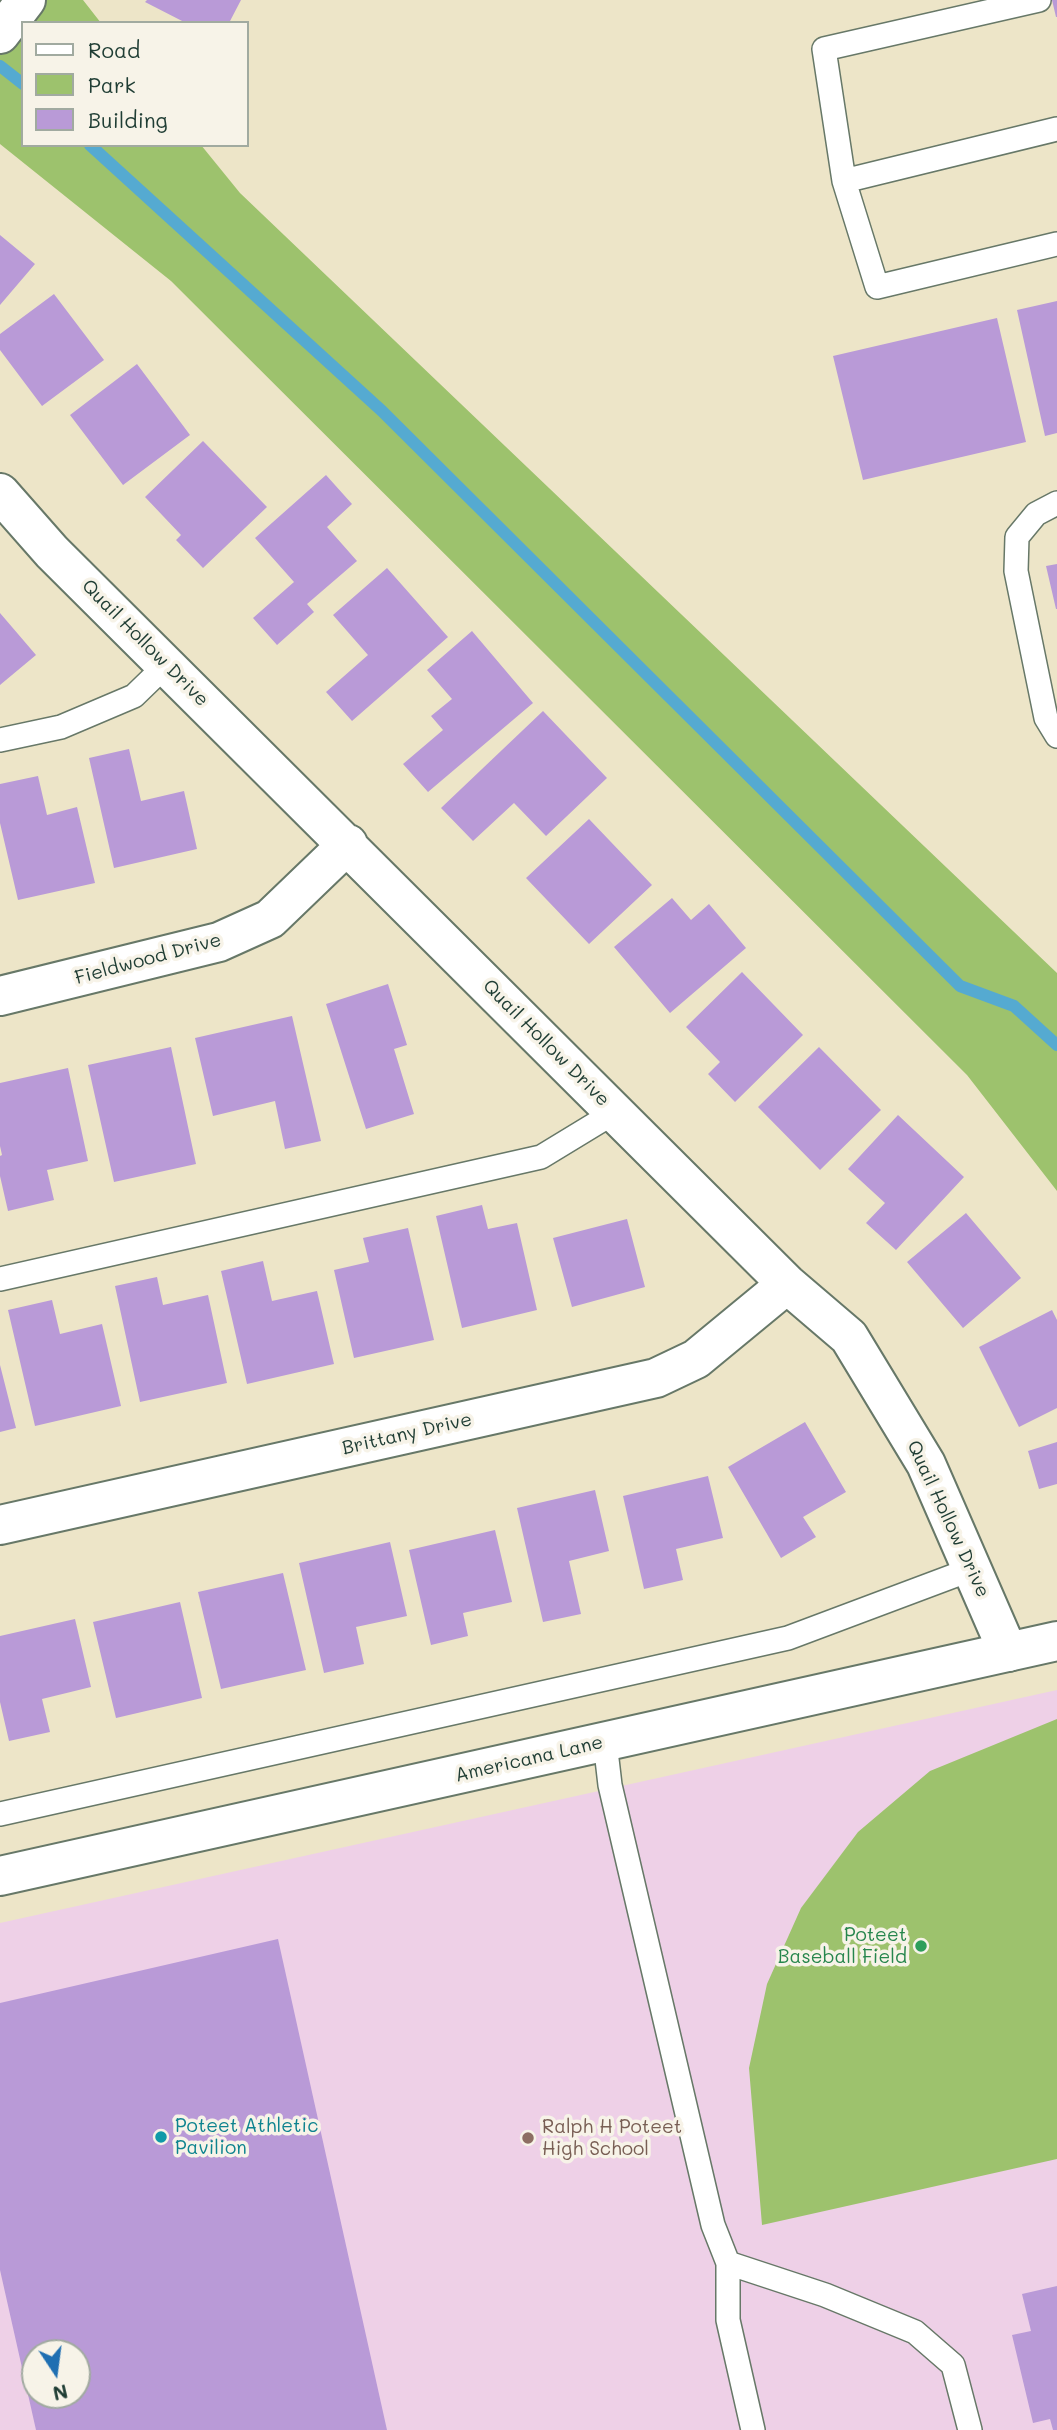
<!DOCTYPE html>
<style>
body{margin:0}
#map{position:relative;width:1057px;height:2430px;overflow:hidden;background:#ede5c8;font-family:Mali,sans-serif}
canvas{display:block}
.legend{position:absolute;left:21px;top:21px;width:228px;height:126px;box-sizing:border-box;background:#f7f3e8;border:2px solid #a1aaa0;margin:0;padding:9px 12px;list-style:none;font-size:21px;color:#1f3d34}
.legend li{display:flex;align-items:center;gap:14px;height:35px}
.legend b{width:35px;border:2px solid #a1aaa0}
.north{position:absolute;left:21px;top:2339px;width:70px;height:70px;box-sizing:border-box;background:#f7f3e8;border:2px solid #a1aaa0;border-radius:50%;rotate:167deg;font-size:19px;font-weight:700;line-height:28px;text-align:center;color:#1f3d34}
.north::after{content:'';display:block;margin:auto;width:24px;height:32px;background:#1f6fb2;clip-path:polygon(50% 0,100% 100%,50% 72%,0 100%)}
</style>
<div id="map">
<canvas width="1057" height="2430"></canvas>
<ul class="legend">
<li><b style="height:9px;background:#fff"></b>Road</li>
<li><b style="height:19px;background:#9dc26d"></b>Park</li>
<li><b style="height:19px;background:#b99ad7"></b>Building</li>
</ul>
<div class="north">N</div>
</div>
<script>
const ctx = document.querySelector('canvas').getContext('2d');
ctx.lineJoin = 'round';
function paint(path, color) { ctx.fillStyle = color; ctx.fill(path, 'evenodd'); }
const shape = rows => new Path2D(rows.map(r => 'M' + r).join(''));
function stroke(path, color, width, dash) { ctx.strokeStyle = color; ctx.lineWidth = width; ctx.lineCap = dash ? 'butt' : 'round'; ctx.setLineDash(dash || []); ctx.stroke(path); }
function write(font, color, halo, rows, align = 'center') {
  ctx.font = font + ' Mali,sans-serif'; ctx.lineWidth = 7; ctx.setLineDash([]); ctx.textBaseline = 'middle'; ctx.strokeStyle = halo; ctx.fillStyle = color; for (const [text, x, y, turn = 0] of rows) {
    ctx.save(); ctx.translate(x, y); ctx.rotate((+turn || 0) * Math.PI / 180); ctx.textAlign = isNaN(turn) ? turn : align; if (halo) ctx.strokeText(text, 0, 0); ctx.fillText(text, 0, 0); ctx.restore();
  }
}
paint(shape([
 [1057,1690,1057,2430,0,2430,0,1923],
 [35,2353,77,2353,77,2395,35,2395]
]), '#eed0e7');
paint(shape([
 [0,0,83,0,101,23,23,23,23,145,201,145,240,193,1057,973,1057,1191,967,1075,171,281,0,144],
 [1057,1719,1057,2159,762,2225,749,2068,767,1984,801,1908,858,1832,930,1771]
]), '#9dc26d');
stroke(shape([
 [0,66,23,84],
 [90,145,382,411,960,986,1014,1006,1057,1045]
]), '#55aad1', 12);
paint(shape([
 [147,0,241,0,229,23,186,23,145,2],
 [1052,0,1057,0,1057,17,1056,17],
 [0,235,35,264,0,305],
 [54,294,104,360,42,406,0,350,0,334],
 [1057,301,1057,433,1045,436,1017,310],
 [997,318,1026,442,863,480,833,356],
 [137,364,190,435,123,485,70,415],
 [203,441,267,507,203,568,176,540,181,535,145,497],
 [326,475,352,504,327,527,357,561,307,604,314,612,277,645,253,618,294,582,255,538],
 [1057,564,1057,609,1056,609,1046,566],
 [387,568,448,637,352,721,326,692,368,655,333,615],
 [0,613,36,655,0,685],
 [472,631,533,703,428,792,403,764,443,730,431,716,452,699,427,670],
 [543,711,607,778,546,836,514,803,473,841,441,808],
 [129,749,141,801,184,791,197,849,114,868,89,758],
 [38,776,47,815,77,807,95,883,18,900,0,823,0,784],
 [589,819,652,885,589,944,526,878],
 [672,898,691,920,709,904,746,948,670,1013,614,947],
 [742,972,803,1035,735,1102,708,1074,720,1062,686,1027],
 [388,984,407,1045,394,1049,414,1114,366,1129,326,1004],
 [292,1016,321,1141,285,1149,275,1101,213,1116,195,1038],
 [171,1047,196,1164,114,1182,88,1065],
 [819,1047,881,1110,820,1170,758,1107],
 [68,1068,88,1161,47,1170,54,1200,8,1211,0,1176,0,1156,2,1155,0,1146,0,1083],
 [898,1115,964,1177,896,1250,866,1223,885,1203,848,1169],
 [482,1205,488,1229,517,1223,537,1310,462,1328,436,1216],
 [966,1213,1021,1278,963,1328,907,1262],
 [627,1219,645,1287,572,1307,553,1238],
 [408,1228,434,1340,354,1358,334,1270,369,1262,363,1238],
 [263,1261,272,1301,317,1291,334,1364,247,1384,221,1271],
 [157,1277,163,1305,208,1295,227,1383,140,1402,115,1286],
 [52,1300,60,1334,102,1324,121,1406,35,1426,8,1310],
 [1052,1310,1057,1320,1057,1408,1019,1427,979,1347],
 [0,1365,16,1428,0,1432],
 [805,1422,846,1492,803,1517,816,1537,781,1558,728,1467],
 [1057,1442,1057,1484,1039,1489,1028,1451],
 [708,1476,723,1538,676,1549,683,1580,644,1589,623,1496],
 [595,1490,609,1551,569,1561,581,1614,543,1622,517,1508],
 [495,1530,512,1602,463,1613,468,1636,431,1645,409,1550],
 [390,1542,407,1616,356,1627,364,1664,324,1673,299,1563],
 [283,1573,306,1670,221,1689,198,1592],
 [180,1602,202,1698,116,1718,93,1622],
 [75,1619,91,1687,42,1699,50,1732,9,1741,0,1702,0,1636],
 [278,1939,387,2430,36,2430,0,2270,0,2003],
 [35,2353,77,2353,77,2395,35,2395],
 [1057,2286,1057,2430,1053,2430,1050,2419,1033,2423,1012,2335,1031,2331,1022,2294]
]), '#b99ad7');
const service = shape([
 [1057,129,844,181,877,287,1057,244],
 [844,181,824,49,1039,0],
 [1057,503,1036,514,1017,537,1016,571,1046,718,1057,736],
 [0,740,61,727,134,696,166,665],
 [0,1279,541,1157,615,1112],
 [605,1742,610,1785,713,2225,728,2263,728,2320,753,2430],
 [0,1814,788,1638,972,1569],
 [728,2263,825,2295,915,2332,953,2365,970,2430]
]);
const minor = shape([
 [0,34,26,0],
 [0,493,52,552,787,1284,849,1337,926,1464,1008,1652],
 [0,996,219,942,270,919,348,844],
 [0,1525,656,1378,696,1359,787,1284]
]);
const tertiary = shape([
 [0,1876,1057,1641]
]);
stroke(service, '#677868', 26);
stroke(minor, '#677868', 42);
stroke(tertiary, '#677868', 42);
stroke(service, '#fff', 23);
stroke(minor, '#fff', 38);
stroke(tertiary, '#fff', 38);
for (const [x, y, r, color] of [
 [921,1946,7,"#2e9e5b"],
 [161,2137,7,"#0f9aa8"],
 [528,2138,7,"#8d6e63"]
]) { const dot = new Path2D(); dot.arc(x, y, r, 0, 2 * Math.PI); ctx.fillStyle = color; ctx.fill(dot); stroke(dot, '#f7f3e8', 2.5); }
write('19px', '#1f3d34', '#f7f3e8', [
 ["Quail Hollow Drive",145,643,45],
 ["Fieldwood Drive",148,959,-15],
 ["Quail Hollow Drive",546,1043,45],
 ["Brittany Drive",407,1434,-13],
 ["Quail Hollow Drive",948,1519,65],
 ["Americana Lane",529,1759,-13]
]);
write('19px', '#27864d', '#f7f3e8', [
 ["Poteet",907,1935],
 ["Baseball Field",907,1957]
], 'right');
write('19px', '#0d838f', '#f7f3e8', [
 ["Poteet Athletic",175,2126],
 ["Pavilion",175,2148]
], 'left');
write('19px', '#785e54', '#f7f3e8', [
 ["Ralph H Poteet",542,2127],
 ["High School",542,2149]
], 'left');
</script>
